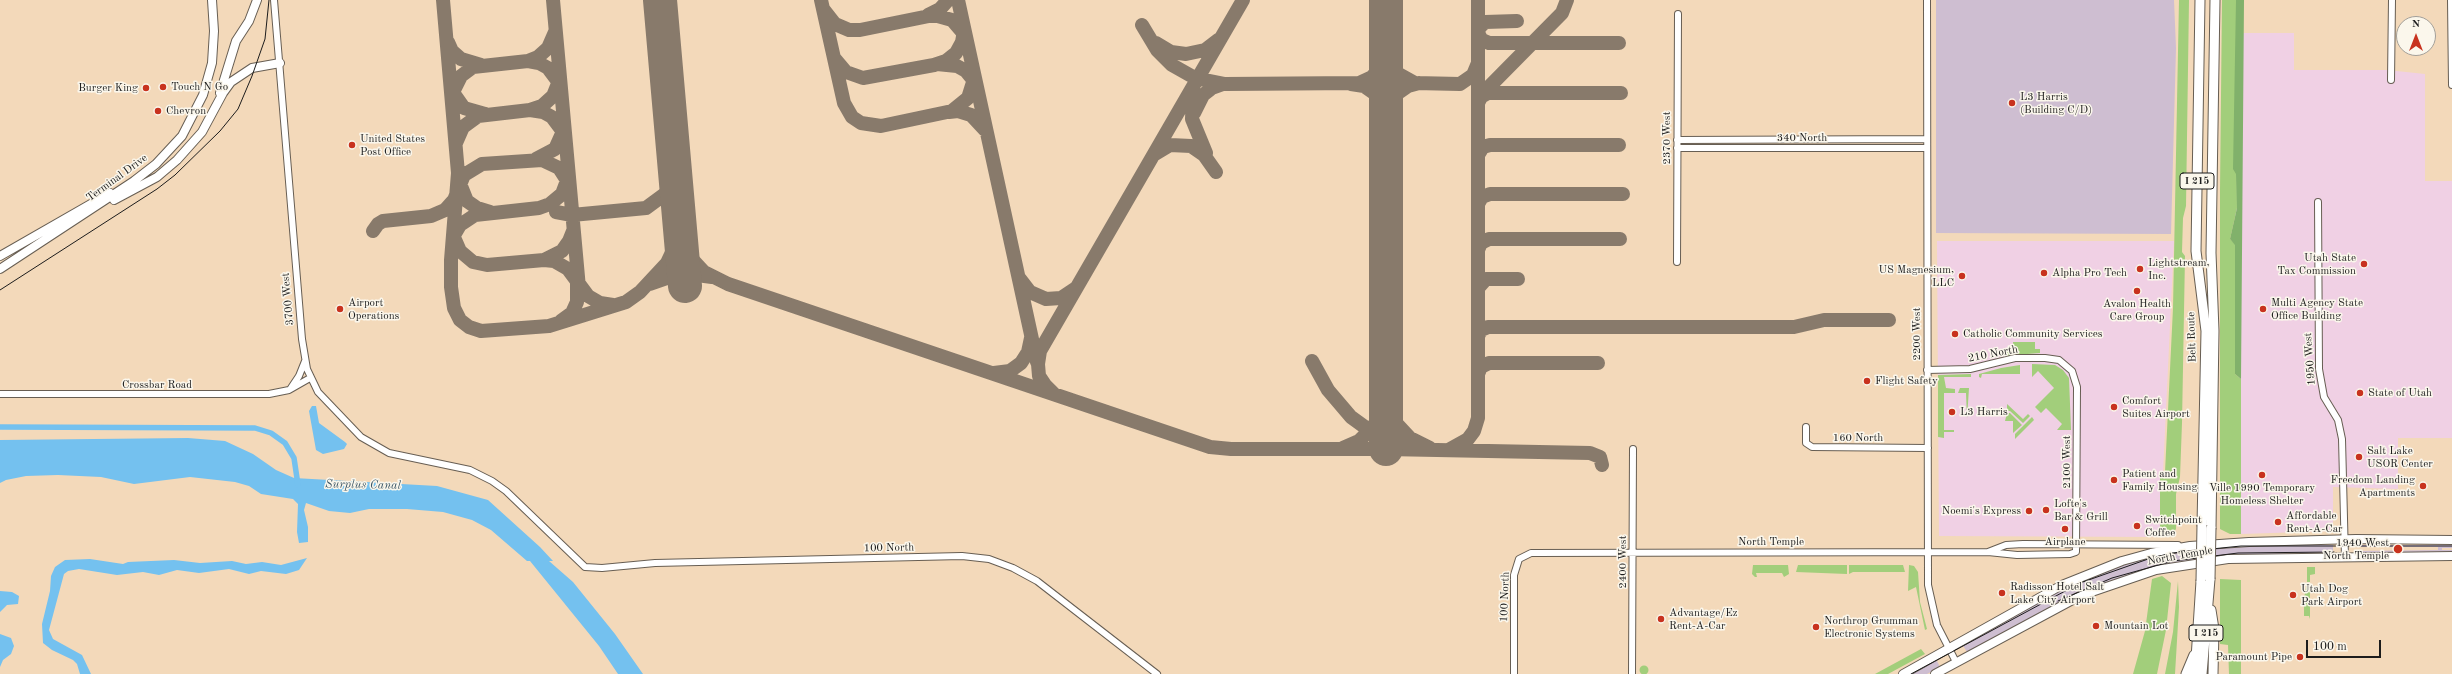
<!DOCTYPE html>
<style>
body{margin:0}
#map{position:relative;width:2452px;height:674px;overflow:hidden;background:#f3d9ba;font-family:"Old Standard TT",serif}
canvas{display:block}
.north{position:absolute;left:2396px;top:16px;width:40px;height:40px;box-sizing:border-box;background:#fbf7ec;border:1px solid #a29f99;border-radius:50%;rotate:0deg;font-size:11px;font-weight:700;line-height:16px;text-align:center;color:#1c1c1c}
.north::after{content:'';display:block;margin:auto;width:14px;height:18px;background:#c8321e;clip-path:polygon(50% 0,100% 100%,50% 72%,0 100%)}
.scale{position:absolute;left:2306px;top:640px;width:75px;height:18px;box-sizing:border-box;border:2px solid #1c1c1c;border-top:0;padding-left:5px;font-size:12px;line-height:14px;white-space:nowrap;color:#1c1c1c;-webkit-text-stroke:3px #fbf7ec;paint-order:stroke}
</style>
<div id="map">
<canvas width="2452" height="674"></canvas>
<div class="north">N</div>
<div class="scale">100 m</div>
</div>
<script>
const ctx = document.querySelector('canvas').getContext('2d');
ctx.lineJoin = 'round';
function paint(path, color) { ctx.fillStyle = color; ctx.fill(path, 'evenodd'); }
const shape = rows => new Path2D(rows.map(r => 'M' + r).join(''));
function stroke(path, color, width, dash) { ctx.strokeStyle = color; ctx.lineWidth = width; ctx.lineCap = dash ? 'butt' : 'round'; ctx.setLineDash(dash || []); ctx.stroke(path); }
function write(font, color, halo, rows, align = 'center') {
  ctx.font = font + ' "Old Standard TT",serif'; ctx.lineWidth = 3; ctx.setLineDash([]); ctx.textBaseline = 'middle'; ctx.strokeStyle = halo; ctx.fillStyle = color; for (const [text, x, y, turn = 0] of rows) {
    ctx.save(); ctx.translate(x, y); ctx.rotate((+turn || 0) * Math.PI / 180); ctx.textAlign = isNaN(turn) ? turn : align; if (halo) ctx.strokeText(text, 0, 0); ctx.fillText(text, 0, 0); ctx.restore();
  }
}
paint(shape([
 [2235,33,2294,33,2294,70,2387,70,2425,74,2425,181,2452,181,2452,438,2398,438,2398,489,2333,487,2333,531,2241,534,2234,158],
 [1937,241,2174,241,2160,537,1939,536]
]), '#f0d0e4');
paint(shape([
 [1936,0,2174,0,2176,48,2171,234,1936,233],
 [2249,545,2333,545,2333,552,2223,556,2172,563,2144,570,2079,594,1967,652,1962,644,2066,588,2125,564,2177,551],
 [2357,545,2452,545,2452,548,2442,548,2442,550,2452,550,2452,554,2357,554],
 [2357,547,2438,547,2438,550,2357,551],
 [1936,659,1940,667,1927,674,1909,674]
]), '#cebed1');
paint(shape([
 [2179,0,2189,0,2186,206,2183,218,2182,252,2185,256,2182,423,2180,477,2176,494,2176,529,2172,534,2160,535,2160,472,2165,472,2173,308],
 [2222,0,2236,0,2237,208,2230,239,2235,244,2235,374,2241,379,2241,534,2230,534,2220,529,2220,190],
 [2013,342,2035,342,2035,349,2040,349,2040,353,2003,356,2003,349,2013,349],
 [2032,364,2055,365,2063,370,2069,378,2071,430,2057,430,2062,424,2046,408,2041,413,2035,407,2054,388,2038,371,2032,377],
 [2020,365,2020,374,1982,374,1981,378,1979,377,1979,374,2001,368],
 [1971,374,1971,377,1944,377,1946,388,1955,389,1955,393,1944,393,1944,430,1954,430,1954,432,1944,432,1944,438,1938,437,1938,375],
 [1960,388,1969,388,1967,419,1966,393,1958,393],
 [2007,404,2023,419,2028,414,2030,416,2023,423,2010,411,2007,411],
 [2007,413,2010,413,2022,425,2013,433,2013,421,2005,421],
 [2032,417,2034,420,2015,439,2015,434],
 [1753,565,1788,565,1789,574,1784,577,1782,573,1756,573,1757,577,1755,577,1752,574],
 [1798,565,1847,565,1847,574,1796,572],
 [1849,565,1903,565,1905,572,1853,572,1849,574],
 [1909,565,1914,566,1918,572,1920,602,1927,629,1925,630,1916,587,1908,591],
 [2307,567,2315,567,2315,574,2310,575,2310,582,2307,582],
 [2162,576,2171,583,2166,630,2157,674,2133,674,2145,631,2152,579],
 [2220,579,2241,580,2241,674,2229,674,2228,645,2220,644],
 [2178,581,2179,607,2175,674,2165,674,2173,632],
 [2307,583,2310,583,2310,598,2304,598],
 [2304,599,2310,599,2310,619,2309,616,2304,616],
 [1921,649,1925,654,1888,674,1875,674],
 '1639.5 670a4.5 4.5 0 1 1 9 0a4.5 4.5 0 1 1-9 0Z'
]), '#a2ce7b');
paint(shape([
 [2236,0,2244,0,2241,379,2235,374,2235,245,2230,239,2237,208,2236,174,2233,169]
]), '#81b16b');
paint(shape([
 [312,406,316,406,319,423,345,442,347,444,344,449,323,454,316,450,309,411],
 [188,438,225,441,253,454,276,470,294,478,437,486,488,500,540,547,553,561,549,561,573,582,615,634,643,674,618,674,599,646,530,561,527,561,491,530,472,520,443,512,407,509,369,509,350,513,329,511,306,503,304,510,308,527,308,542,299,543,297,532,298,504,293,499,261,494,249,486,235,482,190,477,134,484,101,477,58,475,26,476,6,480,0,483,0,440],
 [307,558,299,570,286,574,261,571,249,574,229,569,199,573,177,570,159,575,143,572,117,575,79,569,68,571,64,574,49,630,53,639,82,655,91,674,80,674,77,664,73,660,52,650,43,643,42,624,50,591,51,576,55,567,65,560,90,559,123,564,128,562,174,560,200,563,232,561,246,564,262,562,281,565],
 [0,591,12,592,19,596,18,604,7,605,0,612],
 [0,634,11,638,14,646,11,654,3,660,0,667]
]), '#74c1ef');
stroke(shape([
 [0,427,255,428,271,433,285,443,294,458,298,485]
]), '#74c1ef', 5.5);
stroke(shape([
 [443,0,458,173,451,260,451,287,454,308,460,320,469,327,481,331,549,326,626,302,640,292,667,263,675,246,678,230],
 [553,0,579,288],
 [821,0,844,103,852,117,861,123,881,126,952,111,968,98,974,79],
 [958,0,1037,362],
 [824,10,835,24,849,30,860,30,934,15,952,20,964,34],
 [928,15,940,9,948,0],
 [1517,21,1485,22,1478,29,1479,35,1482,40,1489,43,1619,43],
 [1142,25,1157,50,1172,65,1195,78,1225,84,1359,83,1372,77,1378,70,1384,60,1386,43],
 [448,42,452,51,461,59,481,65],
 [1156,43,1171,52,1186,54,1205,50,1218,40],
 [1387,49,1390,63,1397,73,1415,83,1460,84,1473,75,1478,63],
 [835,59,846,72,863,78,934,65,946,61,956,53,962,42,964,31],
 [528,61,539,63,548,68,560,84],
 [937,64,957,66,966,71,975,82],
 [1351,84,1364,86,1374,93,1381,102,1386,117],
 [452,91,464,108,485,114],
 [1193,92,1192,119,1206,153],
 [452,94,461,76,473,67,528,61,538,57,548,48,555,32],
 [1480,96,1562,13,1567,0],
 [1478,103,1481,97,1488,93,1621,93],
 [530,110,543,112,552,117,564,133],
 [949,112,958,111,971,115,985,130],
 [1194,113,1203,95,1212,88,1223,84],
 [1386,117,1390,104,1398,93,1408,86,1419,83],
 [456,143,463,127,478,116,530,110,542,106,553,96,559,81],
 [1155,154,1170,145,1191,146,1204,155,1216,172],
 [1478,155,1483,147,1490,145,1619,145],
 [536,159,555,149,564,129],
 [459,181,467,201,477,208,490,212],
 [1478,204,1482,197,1490,194,1623,194],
 [556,212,572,215,646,208,665,194,671,184,674,167],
 [679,216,683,242,691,258,704,272,728,284,1210,447,1231,449,1386,449,1590,453,1600,457,1602,465],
 [373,231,378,224,383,221,431,216,445,210,454,200,464,175,482,164,542,160,559,168,568,182],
 [453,235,460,251,473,262,487,265,544,260,554,261,568,269,588,296,600,303,613,305],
 [453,237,460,225,475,215,539,208,550,204,562,194,568,178],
 [1478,250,1481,243,1489,239,1620,239],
 [544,260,562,251,569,241,573,231],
 [1020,279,1030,292,1046,299,1061,298,1076,288],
 [650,284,673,276,697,275,712,277],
 [1478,288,1486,279,1518,279],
 [561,321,572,313,577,302,577,281],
 [1478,336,1481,330,1488,327,1794,327,1824,320,1889,320],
 [1312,361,1328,390,1351,417,1373,433,1403,445],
 [994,373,1010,371,1021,363,1028,352,1031,338],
 [1478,374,1481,367,1489,363,1598,363],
 [1386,378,1388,404,1396,423,1410,438,1430,448],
 [1054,394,1045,385,1039,376,1038,364,1040,351,1243,0],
 [1343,448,1359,441,1373,427,1381,414,1385,396],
 [1450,449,1468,439,1474,431,1478,418,1478,0]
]), '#887a6b', 14);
stroke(shape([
 [660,0,685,286],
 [1386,0,1386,449]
]), '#887a6b', 34);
const minor = shape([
 [274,0,302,339,307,369,318,392,361,437,389,453,470,470,492,481,506,491,585,567,602,568,655,563,962,556,989,559,1013,568,1037,581,1157,674],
 [1927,0,1928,585,1937,625,1956,662],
 [2451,0,2452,85],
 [2391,80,2392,0],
 [1677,140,1927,139],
 [1677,148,1927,148],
 [2318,202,2319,369,2324,397,2338,420,2342,439,2345,558],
 [1677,262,1678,14],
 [291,388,299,376,305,361],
 [0,394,269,394,289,390,310,378],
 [1806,427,1806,443,1812,447,1928,448],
 [1988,552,2006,545,2023,544,2178,545],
 [1514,674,1514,575,1519,559,1531,553,1988,552,2017,555,2070,554,2076,552,2077,387,2072,371,2059,360,2045,358,2015,358,1970,369,1927,370],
 [1632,674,1633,449]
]);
const major = shape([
 [220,93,236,41,249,21,257,0],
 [114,200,157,177,177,160,202,132,223,93,231,82,252,68,280,63],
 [0,256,110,193],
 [0,269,134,181,156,164,182,136,203,95,212,63,214,31,212,0],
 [1903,674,2062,585,2122,561,2151,553,2190,546,2249,542,2356,539,2452,540],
 [1935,674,2080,596,2156,570,2228,559,2452,556]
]);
const highway = shape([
 [2200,0,2196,251,2206,331,2202,525],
 [2211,528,2214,331,2211,253,2215,0],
 [2211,610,2214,629,2213,674],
 [2186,674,2194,655],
 [2195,674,2201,581],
 [2202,674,2210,579]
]);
stroke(minor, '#675e53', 8);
stroke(major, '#675e53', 10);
stroke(highway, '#675e53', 11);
stroke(minor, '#fff', 6);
stroke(major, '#fff', 8);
stroke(highway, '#fff', 9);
stroke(shape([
 [0,290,157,189,175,175,220,131,238,109,252,76,265,39,269,0],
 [2058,601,2112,578,2173,561,2238,553,2334,552],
 [1911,674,2080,583,2151,558,2172,553,2241,546,2452,546]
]), '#1c1c1c', 1);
const highwayBridge = shape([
 [2210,579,2211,528],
 [2201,581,2202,525]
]);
stroke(highwayBridge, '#675e53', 11, []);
stroke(highwayBridge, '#fff', 9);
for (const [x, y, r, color] of [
 [163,87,4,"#c8321e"],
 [146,88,4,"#c8321e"],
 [2012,103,4,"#c8321e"],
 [158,111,4,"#c8321e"],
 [352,145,4,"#c8321e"],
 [2364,264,4,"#c8321e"],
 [2140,269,4,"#c8321e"],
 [2044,273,4,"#c8321e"],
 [1962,276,4,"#c8321e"],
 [2137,291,4,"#c8321e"],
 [340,309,4,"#c8321e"],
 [2263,309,4,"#c8321e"],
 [1955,334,4,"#c8321e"],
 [1867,381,4,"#c8321e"],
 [2360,393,4,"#c8321e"],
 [2114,407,4,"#c8321e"],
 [1952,412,4,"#c8321e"],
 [2359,457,4,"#c8321e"],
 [2262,475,4,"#c8321e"],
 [2114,480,4,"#c8321e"],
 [2423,486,4,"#c8321e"],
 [2046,510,4,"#c8321e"],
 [2029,511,4,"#c8321e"],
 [2278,522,4,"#c8321e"],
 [2137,526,4,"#c8321e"],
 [2065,529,4,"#c8321e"],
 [2398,549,5,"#c8321e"],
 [2002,593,4,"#c8321e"],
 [2293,595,4,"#c8321e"],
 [1661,619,4,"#c8321e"],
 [2096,626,4,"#c8321e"],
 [1816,627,4,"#c8321e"],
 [2300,657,4,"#c8321e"]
]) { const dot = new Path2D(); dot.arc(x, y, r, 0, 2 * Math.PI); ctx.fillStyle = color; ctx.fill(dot); stroke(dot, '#fbf7ec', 1.5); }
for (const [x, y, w] of [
 [2197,181,34],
 [2206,633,34]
]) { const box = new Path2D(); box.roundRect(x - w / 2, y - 8, w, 16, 3); ctx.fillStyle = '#fbf7ec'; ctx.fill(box); stroke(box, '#1c1c1c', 1); }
write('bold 10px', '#1c1c1c', null, [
 ["I 215",2197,181],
 ["I 215",2206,633]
]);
write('11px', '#1c1c1c', '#fbf7ec', [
 ["Touch N Go",171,87],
 ["Burger King",138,88,"right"],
 ["L3 Harris",2020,97],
 ["(Building C/D)",2020,110],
 ["Chevron",166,111],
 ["United States",360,139],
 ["Post Office",360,152],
 ["Utah State",2356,258,"right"],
 ["Tax Commission",2356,271,"right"],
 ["Lightstream,",2148,263],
 ["Inc.",2148,276],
 ["US Magnesium,",1954,270,"right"],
 ["LLC",1954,283,"right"],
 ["Alpha Pro Tech",2052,273],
 ["Airport",348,303],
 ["Operations",348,316],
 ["Multi Agency State",2271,303],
 ["Office Building",2271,316],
 ["Avalon Health",2137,304,"center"],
 ["Care Group",2137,317,"center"],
 ["Catholic Community Services",1963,334],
 ["Flight Safety",1875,381],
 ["State of Utah",2368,393],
 ["Comfort",2122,401],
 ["Suites Airport",2122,414],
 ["L3 Harris",1960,412],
 ["Salt Lake",2367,451],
 ["USOR Center",2367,464],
 ["Patient and",2122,474],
 ["Family Housing",2122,487],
 ["Freedom Landing",2415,480,"right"],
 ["Apartments",2415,493,"right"],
 ["Ville 1990 Temporary",2262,488,"center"],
 ["Homeless Shelter",2262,501,"center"],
 ["Lofte's",2054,504],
 ["Bar & Grill",2054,517],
 ["Noemi's Express",2021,511,"right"],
 ["Affordable",2286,516],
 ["Rent-A-Car",2286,529],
 ["Switchpoint",2145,520],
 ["Coffee",2145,533],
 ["Airplane",2065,542,"center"],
 ["1940 West",2389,543,"right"],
 ["North Temple",2389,556,"right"],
 ["Radisson Hotel Salt",2010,587],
 ["Lake City Airport",2010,600],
 ["Utah Dog",2301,589],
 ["Park Airport",2301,602],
 ["Advantage/Ez",1669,613],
 ["Rent-A-Car",1669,626],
 ["Northrop Grumman",1824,621],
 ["Electronic Systems",1824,634],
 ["Mountain Lot",2104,626],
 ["Paramount Pipe",2292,657,"right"]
], 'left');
write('11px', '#1c1c1c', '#fbf7ec', [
 ["2370 West",1667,138,-90],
 ["340 North",1802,138],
 ["Terminal Drive",117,178,-36],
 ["3700 West",288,299,-95],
 ["2200 West",1917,334,-90],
 ["Belt Route",2192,337,-92],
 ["210 North",1993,354,-11],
 ["1950 West",2310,359,-94],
 ["Crossbar Road",157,385],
 ["160 North",1858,438],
 ["2100 West",2067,462,-90],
 ["North Temple",1771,542],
 ["100 North",889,548,-1],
 ["North Temple",2180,556,-10],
 ["2400 West",1623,562,-90],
 ["100 North",1505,597,-88]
]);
write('italic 12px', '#3b5666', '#fbf7ec', [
 ["Surplus Canal",363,485,1]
]);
</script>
